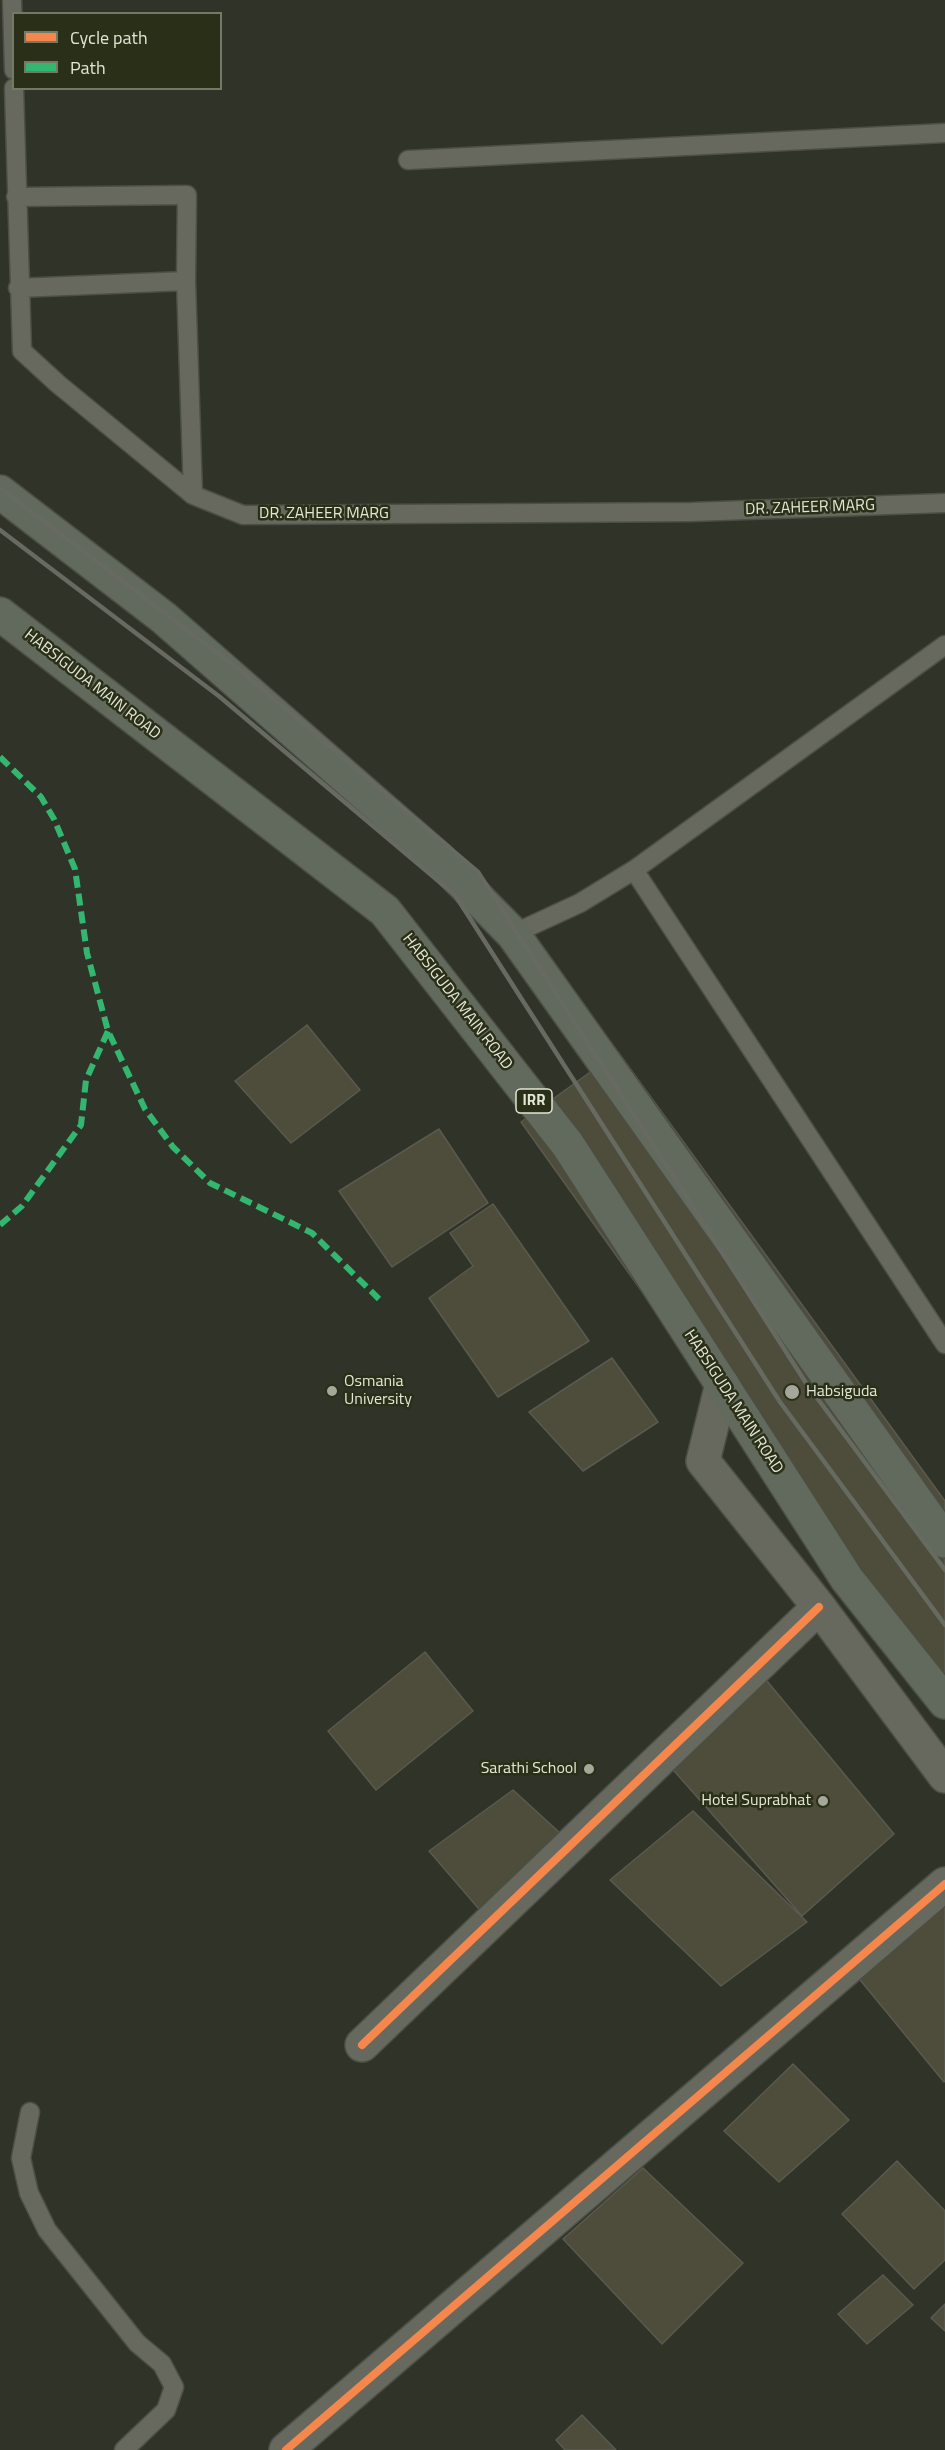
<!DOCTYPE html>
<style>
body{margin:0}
#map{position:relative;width:945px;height:2450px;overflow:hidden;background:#303327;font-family:"Titillium Web",sans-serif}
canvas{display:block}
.legend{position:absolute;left:12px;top:12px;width:210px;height:78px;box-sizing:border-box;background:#2a2f17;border:2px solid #747864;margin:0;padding:8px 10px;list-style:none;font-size:18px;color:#e2e6d7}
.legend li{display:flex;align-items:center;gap:12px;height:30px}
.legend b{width:30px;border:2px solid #747864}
</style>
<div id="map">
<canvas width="945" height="2450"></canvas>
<ul class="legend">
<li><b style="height:8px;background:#f5874c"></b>Cycle path</li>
<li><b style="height:8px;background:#33b770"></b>Path</li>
</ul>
</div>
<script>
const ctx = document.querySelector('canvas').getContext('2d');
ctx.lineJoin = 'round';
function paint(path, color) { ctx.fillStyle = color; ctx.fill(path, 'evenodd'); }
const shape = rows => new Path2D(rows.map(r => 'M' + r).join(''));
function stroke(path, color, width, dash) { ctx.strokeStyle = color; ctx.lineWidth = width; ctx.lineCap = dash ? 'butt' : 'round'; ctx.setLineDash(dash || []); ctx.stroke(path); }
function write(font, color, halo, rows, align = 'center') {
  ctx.font = font + ' "Titillium Web",sans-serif'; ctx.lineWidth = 5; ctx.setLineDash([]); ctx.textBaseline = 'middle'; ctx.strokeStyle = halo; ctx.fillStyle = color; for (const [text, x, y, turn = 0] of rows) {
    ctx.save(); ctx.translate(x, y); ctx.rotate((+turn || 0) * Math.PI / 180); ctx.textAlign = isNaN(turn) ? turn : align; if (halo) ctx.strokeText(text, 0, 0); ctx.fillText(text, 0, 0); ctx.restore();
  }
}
const building = shape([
 [307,1025,360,1090,291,1143,235,1081,307,1025],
 [618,1052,945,1501,945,1706,847,1579,521,1122,618,1052],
 [439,1129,488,1203,392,1267,339,1191,439,1129],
 [493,1204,589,1341,498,1397,429,1298,473,1266,450,1233,493,1204],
 [612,1358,658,1422,583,1471,529,1412,612,1358],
 [425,1652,473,1711,376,1790,328,1731,425,1652],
 [767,1681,894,1834,802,1916,668,1764,767,1681],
 [513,1790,559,1832,485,1916,429,1851,513,1790],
 [693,1811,807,1922,721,1986,610,1880,693,1811],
 [945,1904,945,2081,944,2082,856,1975,945,1904],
 [793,2064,849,2120,779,2182,724,2131,793,2064],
 [897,2161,945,2211,945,2260,914,2289,842,2214,897,2161],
 [643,2168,743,2263,662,2344,563,2239,643,2168],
 [883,2275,913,2305,867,2344,838,2314,883,2275],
 [945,2304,945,2331,931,2318,945,2304],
 [582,2415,616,2450,565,2450,556,2440,582,2415]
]);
paint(building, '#4e4c3b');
stroke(building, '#5b5a50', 1.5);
const lane = shape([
 [12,0,14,70],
 [14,88,22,351,58,384,193,495,243,515,691,512,945,503],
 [408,160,945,133],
 [16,197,187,195,186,281,193,495],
 [18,288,186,281],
 [634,870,945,1344],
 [513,934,580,903,634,870,945,645],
 [30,2112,21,2158,29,2193,47,2230,137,2343,162,2364,174,2387,166,2410,124,2450]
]);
const street = shape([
 [722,1384,703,1461,819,1607,945,1776],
 [362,2045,819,1607],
 [286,2450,945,1884]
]);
const primary = shape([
 [0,492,164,618,437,857,513,934,945,1541],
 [0,614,385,911,568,1145,847,1579,945,1702]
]);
stroke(lane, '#4c4f44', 21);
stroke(street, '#4c4f44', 36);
stroke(primary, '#4c4f44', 36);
stroke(lane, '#67695f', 18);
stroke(street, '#67695f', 33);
stroke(primary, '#626a5e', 33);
stroke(shape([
 [0,488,241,671,478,872,806,1383,945,1570],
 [0,530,220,697,455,895,780,1402,945,1625]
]), '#676a61', 4.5);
stroke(shape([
 [0,757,41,797,54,819,75,869,87,953,108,1031,145,1109,173,1147,210,1183,312,1233,379,1299],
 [0,1225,22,1206,81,1125,86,1080,108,1031]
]), '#33b770', 6, [12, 6]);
stroke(shape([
 [362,2045,819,1607],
 [286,2450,945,1884]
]), '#f5874c', 8);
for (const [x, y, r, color] of [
 [332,1391,6,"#a4a799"],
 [792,1392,8,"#a4a799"],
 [589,1769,6,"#a4a799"],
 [823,1801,6,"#a4a799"]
]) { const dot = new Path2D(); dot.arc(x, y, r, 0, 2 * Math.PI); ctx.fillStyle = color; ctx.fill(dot); stroke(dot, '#2a2f17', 2); }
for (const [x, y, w] of [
 [534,1101,36]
]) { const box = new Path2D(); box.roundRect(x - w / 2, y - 12, w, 24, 4.5); ctx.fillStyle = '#2a2f17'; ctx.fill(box); stroke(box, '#e2e6d7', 1.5); }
write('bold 15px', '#e2e6d7', null, [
 ["IRR",534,1101]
]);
write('16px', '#e2e6d7', '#2a2f17', [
 ["DR. ZAHEER MARG",810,508,-2],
 ["DR. ZAHEER MARG",324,514],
 ["HABSIGUDA MAIN ROAD",92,685,38],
 ["HABSIGUDA MAIN ROAD",457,1002,52],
 ["HABSIGUDA MAIN ROAD",733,1402,57]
]);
write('16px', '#e2e6d7', '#2a2f17', [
 ["Osmania",344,1382],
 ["University",344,1400],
 ["Habsiguda",806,1392],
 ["Sarathi School",577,1769,"right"],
 ["Hotel Suprabhat",811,1801,"right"]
], 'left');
</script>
